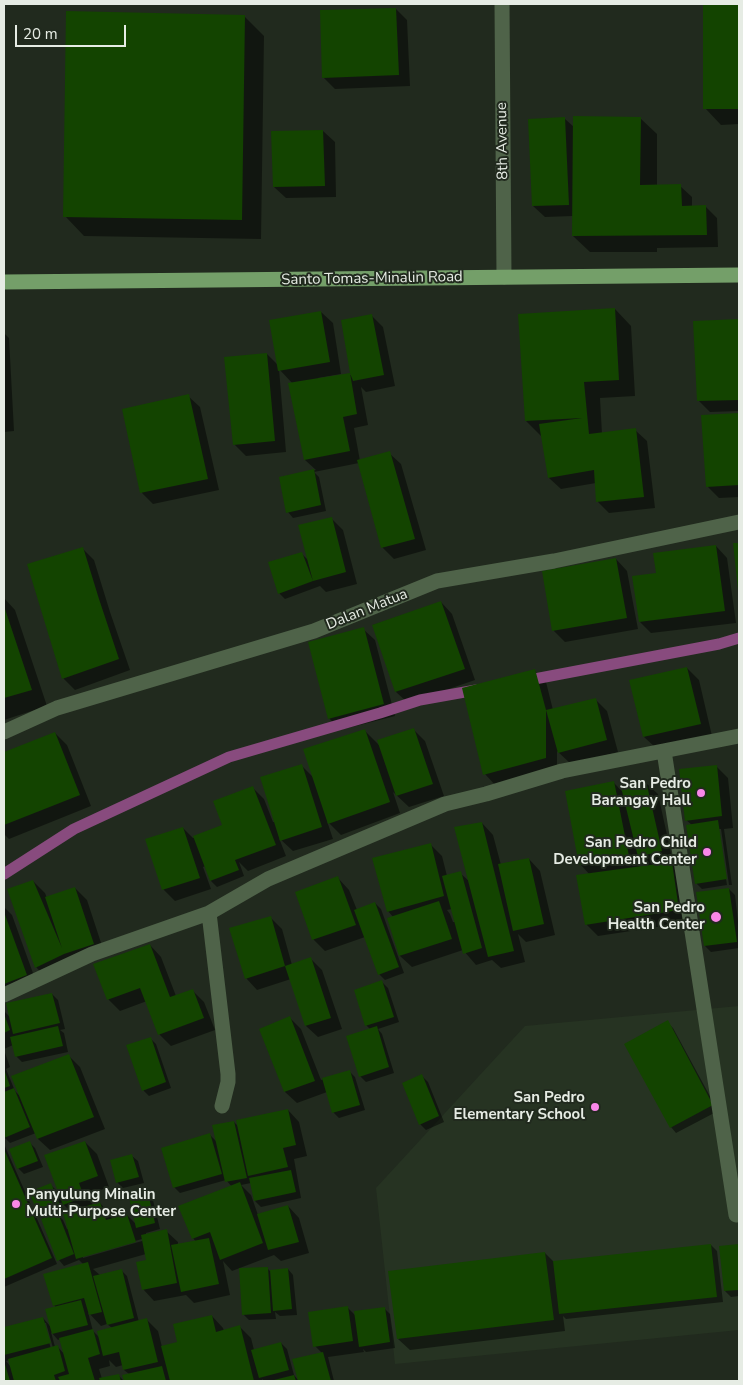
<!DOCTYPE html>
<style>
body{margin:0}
#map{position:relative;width:743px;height:1385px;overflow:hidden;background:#212a1e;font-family:"Nunito Sans",sans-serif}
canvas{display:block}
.frame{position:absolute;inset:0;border:5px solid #e6ece4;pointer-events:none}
.scale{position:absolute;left:15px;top:25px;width:111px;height:22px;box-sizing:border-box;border:2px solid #e6ece4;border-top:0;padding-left:6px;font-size:15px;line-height:18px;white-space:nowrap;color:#e6ece4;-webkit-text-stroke:4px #212a1e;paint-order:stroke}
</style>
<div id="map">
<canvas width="743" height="1385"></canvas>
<div class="frame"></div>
<div class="scale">20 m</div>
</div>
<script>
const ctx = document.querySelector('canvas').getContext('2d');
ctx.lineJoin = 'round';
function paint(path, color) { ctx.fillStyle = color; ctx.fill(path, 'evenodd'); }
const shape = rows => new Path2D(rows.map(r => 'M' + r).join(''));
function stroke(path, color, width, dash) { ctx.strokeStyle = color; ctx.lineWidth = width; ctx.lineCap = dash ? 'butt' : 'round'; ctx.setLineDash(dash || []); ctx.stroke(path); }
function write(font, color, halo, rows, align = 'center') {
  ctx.font = font + ' "Nunito Sans",sans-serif'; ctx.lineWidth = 4; ctx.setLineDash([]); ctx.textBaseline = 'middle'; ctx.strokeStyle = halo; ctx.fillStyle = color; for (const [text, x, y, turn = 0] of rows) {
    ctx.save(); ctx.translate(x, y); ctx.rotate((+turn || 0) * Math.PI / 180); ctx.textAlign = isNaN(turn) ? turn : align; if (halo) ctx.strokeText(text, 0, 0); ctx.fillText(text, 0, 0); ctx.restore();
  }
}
paint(shape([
 [739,1006,739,1330,395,1364,376,1188,525,1026]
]), '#263322');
paint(shape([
 [704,4,739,4,739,124,721,125,705,108],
 [396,9,407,20,410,86,335,89,323,77],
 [244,16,264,36,261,239,84,236,65,216],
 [640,118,657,134,657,186,680,186,692,197,692,206,705,206,717,218,718,247,657,248,657,252,590,252,573,236,573,216,545,217,533,206,565,119,574,127],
 [323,131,335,142,336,197,286,198,274,187],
 [615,309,631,326,635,396,600,398,602,434,635,430,647,441,655,508,609,513,598,502,596,483,561,489,549,478,542,437,526,421],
 [321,312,333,323,341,374,318,378,318,380,351,375,372,316,383,327,395,386,366,392,361,387,368,425,354,428,360,461,389,453,401,464,426,550,394,559,382,547,359,463,314,472,319,477,326,511,293,518,288,512,280,478,316,470,305,460,293,384,279,369,286,452,246,456,234,444,267,354,279,366],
 [739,320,739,411,710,412,698,400,695,322],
 [4,333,9,338,14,431,4,432],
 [188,396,200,407,219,490,153,504,142,493,123,410],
 [739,414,739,497,719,498,708,487,703,416],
 [331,518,343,530,357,584,326,592,320,586,285,599,279,593,301,553,309,561],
 [716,546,727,558,736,623,651,633,640,622,657,574],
 [83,549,94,560,110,612,130,670,75,690,63,678],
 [616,559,627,571,638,629,565,642,553,630],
 [4,598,15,610,47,706,4,720],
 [441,602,452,614,475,680,408,703,396,692,373,625],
 [363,629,375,640,395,716,340,730,329,718],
 [687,668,699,680,712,736,656,748,644,737],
 [534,670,546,682,553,710,595,699,607,711,618,752,571,764,557,751,557,769,496,786,485,774],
 [413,729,425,741,444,796,409,807,393,792,400,813,341,835,327,821,333,839,293,851,279,838,286,856,248,871,239,862,244,876,217,887,211,881,206,866,203,867,211,889,175,901,163,889,183,828,193,838,222,827,253,788,264,799,273,822,275,822,301,765,314,778,364,730,380,746],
 [55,733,67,745,91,806,9,839,4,834,4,753],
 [716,766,728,778,733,828,724,829,732,885,729,885,721,829,718,829,727,885,702,889,696,883,692,825,686,820],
 [614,783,624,793,646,783,658,794,673,862,671,863,683,875,690,922,598,936,586,924,590,875,581,865,566,792],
 [637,855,649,867,640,868],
 [482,823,493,835,501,865,529,859,540,871,555,935,526,942,518,934,525,962,501,968,492,960,476,965,463,950,412,967,400,956,388,918,393,917,388,911,430,844,442,856,447,876,460,873,469,881],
 [452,909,455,922,453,922,450,914,447,910],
 [338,878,349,890,357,910,375,903,381,909,404,973,385,980,379,974,365,937,325,951,313,939],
 [33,881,45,893,47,898,75,888,87,900,105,955,47,979,36,967],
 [729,889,735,895,739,930,739,948,711,952,705,946],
 [4,907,12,915,38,987,4,997],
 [271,918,282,929,292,965,311,959,322,970,342,1029,318,1037,306,1026,291,979,257,990,246,978],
 [150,945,161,957,176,996,193,991,204,1002,215,1030,171,1046,159,1034,147,1001,120,1011,108,999],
 [382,982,388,988,399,1022,378,1029,382,1034,394,1073,366,1082,360,1076,371,1030,366,1025],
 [52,994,58,1000,65,1029,60,1030,64,1033,68,1052,22,1062,16,1056,13,1045,4,1049,4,1011,10,1017],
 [290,1018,301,1029,321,1080,349,1071,355,1077,365,1110,339,1118,333,1112,327,1092,297,1103,285,1092,261,1029],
 [667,1022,673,1028,718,1111,676,1133,671,1127],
 [150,1038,156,1044,171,1088,149,1096,143,1090],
 [4,1050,10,1067,6,1069,15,1091,21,1097,68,1055,80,1067,105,1129,50,1150,38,1139,36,1133,10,1143,4,1137],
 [422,1076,428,1082,444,1122,426,1130,420,1124],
 [288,1110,299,1122,307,1156,294,1159,301,1198,261,1207,255,1201,251,1183,241,1185,251,1195,258,1215,288,1206,299,1218,309,1253,281,1261,274,1255,232,1271,223,1261,230,1295,194,1303,186,1295,154,1301,143,1289,148,1261,146,1254,93,1269,100,1275,121,1270,127,1276,139,1322,147,1320,158,1331,162,1347,179,1343,212,1316,223,1328,224,1331,240,1327,251,1338,254,1350,281,1343,287,1349,294,1375,299,1381,322,1353,315,1346,347,1307,356,1316,384,1308,390,1314,395,1348,366,1352,363,1349,364,1352,328,1357,334,1381,264,1381,262,1379,262,1381,125,1381,124,1376,129,1374,124,1370,123,1365,116,1367,109,1360,110,1366,99,1369,102,1379,118,1375,124,1381,4,1381,4,1328,43,1318,50,1326,56,1308,54,1305,83,1264,79,1260,64,1266,59,1260,44,1220,40,1216,31,1193,51,1185,60,1194,85,1142,97,1154,109,1187,89,1194,93,1205,100,1203,111,1215,113,1220,127,1215,136,1224,146,1190,152,1196,160,1229,146,1233,146,1235,166,1231,178,1242,178,1245,196,1242,193,1238,232,1187,226,1180,180,1193,174,1187,210,1135,218,1143,234,1122,239,1127],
 [61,1202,71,1212,65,1213],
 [64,1214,68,1229,67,1229,63,1220,59,1216],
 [142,1239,142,1241,83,1258,83,1256],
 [88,1312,101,1326,107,1324,112,1328,101,1339,93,1331],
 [44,1323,46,1323,53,1348,51,1349],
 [51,1332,58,1340,60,1339,64,1354,58,1347,55,1347],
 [10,1360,12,1368,6,1361],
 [29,1142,35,1148,43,1167,24,1174,18,1168],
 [4,1144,57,1264,4,1287],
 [132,1156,138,1161,144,1183,123,1188,117,1182],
 [711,1245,717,1251,723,1302,566,1319,563,1316,565,1331,410,1350,398,1339,545,1253,554,1262],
 [739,1245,739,1296,731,1297,725,1291,720,1247],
 [267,1268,270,1271,288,1269,293,1275,297,1315,280,1316,275,1312,276,1319,249,1320,243,1314]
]), '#0007');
stroke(shape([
 [524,681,719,644,739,638],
 [4,874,74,829,229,757,380,713,420,700,476,690]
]), '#884b7e', 11);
paint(shape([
 [703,4,739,4,739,109,703,109],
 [396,8,399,75,322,78,320,10],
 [66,11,245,15,242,220,63,217],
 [573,116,641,117,640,185,681,184,682,206,706,205,707,235,572,236],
 [565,117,569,205,532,206,528,119],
 [323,130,325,186,273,187,271,131],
 [615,308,619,380,584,382,589,434,636,428,644,497,596,502,594,470,548,478,539,424,582,418,525,421,518,314],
 [321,311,330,362,278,371,269,320],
 [372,314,384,375,353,381,350,373,357,414,343,417,350,451,304,460,288,383,350,373,341,320],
 [739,319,739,400,697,401,693,321],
 [267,353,275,441,233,445,224,357],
 [189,394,208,479,140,493,122,409],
 [739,413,739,485,706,487,701,415],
 [390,451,415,539,381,548,357,460],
 [314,469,321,505,286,513,279,477],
 [332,517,346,572,313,581,278,594,268,562,302,552,313,581,298,525],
 [733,543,739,543,739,590,738,590],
 [716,545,725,611,639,622,632,576,656,573,653,553],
 [83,547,99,599,119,659,62,679,27,564],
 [616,558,627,618,552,631,542,571],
 [441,601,465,669,395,692,372,625],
 [4,606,32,690,4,698],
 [364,627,384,704,328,719,308,642],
 [687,667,701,724,643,737,629,680],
 [535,669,546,710,546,758,483,775,462,688],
 [596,698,607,740,558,753,546,710],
 [414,728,433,784,396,796,377,740],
 [365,729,390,802,328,824,303,749],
 [55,732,80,795,4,825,4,752],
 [302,764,322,827,280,841,260,777],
 [717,765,722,816,685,821,679,769],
 [614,781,629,856,579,865,565,791],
 [646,781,662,851,638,857,621,787],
 [253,786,276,845,235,860,239,870,210,881,193,836,222,825,213,801],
 [718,820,727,879,695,884,686,825],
 [482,822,514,951,488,957,454,827],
 [183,827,200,878,162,890,145,839],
 [431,843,444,896,387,912,372,858],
 [529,858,544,924,513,931,498,864],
 [672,862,679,910,585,925,576,875],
 [461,871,482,948,463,954,442,876],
 [338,876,356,925,312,940,295,892],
 [33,880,62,948,45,897,75,887,94,944,64,954,35,968,7,889],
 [729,888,737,942,704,946,696,892],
 [439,901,452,939,399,956,387,918],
 [375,902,399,967,378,975,354,910],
 [4,912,27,975,4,984],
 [271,916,285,966,311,957,331,1018,305,1026,285,966,245,979,229,928],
 [150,944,170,997,193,989,204,1018,158,1035,140,988,107,1000,93,964],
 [382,980,394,1017,365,1026,354,990],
 [52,993,60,1023,13,1034,6,1003],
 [4,1014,10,1030,4,1033],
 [290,1016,315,1081,284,1092,259,1029],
 [668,1020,713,1105,670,1128,624,1044],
 [58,1026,63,1046,15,1057,10,1037],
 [377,1026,389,1067,359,1077,346,1036],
 [151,1037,166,1082,142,1091,126,1045],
 [69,1054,94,1117,37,1139,11,1076],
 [4,1069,10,1086,4,1088],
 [350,1070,360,1105,332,1113,322,1078],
 [422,1074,439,1116,419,1125,402,1083],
 [14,1088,30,1127,4,1138,4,1092],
 [288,1109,296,1145,283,1148,288,1167,248,1176,236,1120],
 [234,1121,247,1178,225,1182,212,1125],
 [210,1133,222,1174,173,1188,161,1148],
 [30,1141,38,1161,17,1169,9,1149],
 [85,1141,98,1176,79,1183,84,1197,63,1205,44,1155],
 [4,1149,52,1258,4,1279],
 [132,1154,139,1177,116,1183,110,1160],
 [291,1170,296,1192,254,1201,249,1178],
 [240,1182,263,1243,220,1260,210,1232,192,1239,178,1206],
 [51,1183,61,1208,39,1216,29,1192],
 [147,1189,155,1223,136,1228,128,1193],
 [100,1202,106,1220,127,1214,136,1242,76,1259,63,1213],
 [288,1205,299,1242,268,1250,257,1214],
 [58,1213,74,1254,57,1261,41,1219],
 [167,1229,177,1283,142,1290,136,1262,146,1260,141,1235],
 [209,1238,219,1284,181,1292,171,1245],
 [711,1244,717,1297,559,1314,553,1261],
 [739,1244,739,1290,724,1291,719,1246],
 [545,1252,554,1320,397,1339,388,1271],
 [88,1262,102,1312,89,1315,84,1298,53,1306,43,1274],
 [268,1267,271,1313,242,1315,239,1268],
 [288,1268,292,1309,273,1311,270,1270],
 [122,1269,134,1318,107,1325,93,1276],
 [81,1300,88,1325,52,1334,45,1309],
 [348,1306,353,1341,313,1347,308,1312],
 [385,1307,390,1342,359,1347,354,1311],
 [212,1315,216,1332,240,1325,254,1381,170,1381,161,1346,177,1342,173,1324],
 [43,1317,51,1343,4,1355,4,1327],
 [147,1318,158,1362,123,1370,119,1352,103,1356,97,1331],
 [93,1329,100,1354,88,1358,95,1381,60,1381,58,1377,69,1374,59,1338],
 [281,1342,289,1370,259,1378,251,1350],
 [58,1345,65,1371,54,1375,56,1381,14,1381,8,1359],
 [323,1352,331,1381,298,1381,292,1359],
 [4,1361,10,1381,4,1381],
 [162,1366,166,1381,124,1381,122,1375],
 [119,1374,121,1381,100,1381,99,1378],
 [294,1375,296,1381,270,1381]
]), '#134400');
stroke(shape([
 [502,4,504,277],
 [4,732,57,708,314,631,437,581,554,561,739,522],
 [664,751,736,1215],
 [209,913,228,1074,228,1082,222,1106],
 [4,995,92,954,209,913,268,879,445,804,486,794,562,771,739,736]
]), '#4f6349', 15);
stroke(shape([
 [4,282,739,275]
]), '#749f69', 15);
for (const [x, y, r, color] of [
 [701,793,5,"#f987e8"],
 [707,852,5,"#f987e8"],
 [716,917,6,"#f987e8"],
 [595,1107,5,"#f987e8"],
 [16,1204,5,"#f987e8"]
]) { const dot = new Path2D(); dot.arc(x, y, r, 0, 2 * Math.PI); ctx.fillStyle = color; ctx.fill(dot); stroke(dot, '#212a1e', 2); }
write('15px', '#e6ece4', '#212a1e', [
 ["8th Avenue",503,141,-91],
 ["Santo Tomas-Minalin Road",372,279,-1],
 ["Dalan Matua",367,610,-22]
]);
write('bold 15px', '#e6ece4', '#212a1e', [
 ["San Pedro",691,784],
 ["Barangay Hall",691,801],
 ["San Pedro Child",697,843],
 ["Development Center",697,860],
 ["San Pedro",705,908],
 ["Health Center",705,925],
 ["San Pedro",585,1098],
 ["Elementary School",585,1115],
 ["Panyulung Minalin",26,1195,"left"],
 ["Multi-Purpose Center",26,1212,"left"]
], 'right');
</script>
